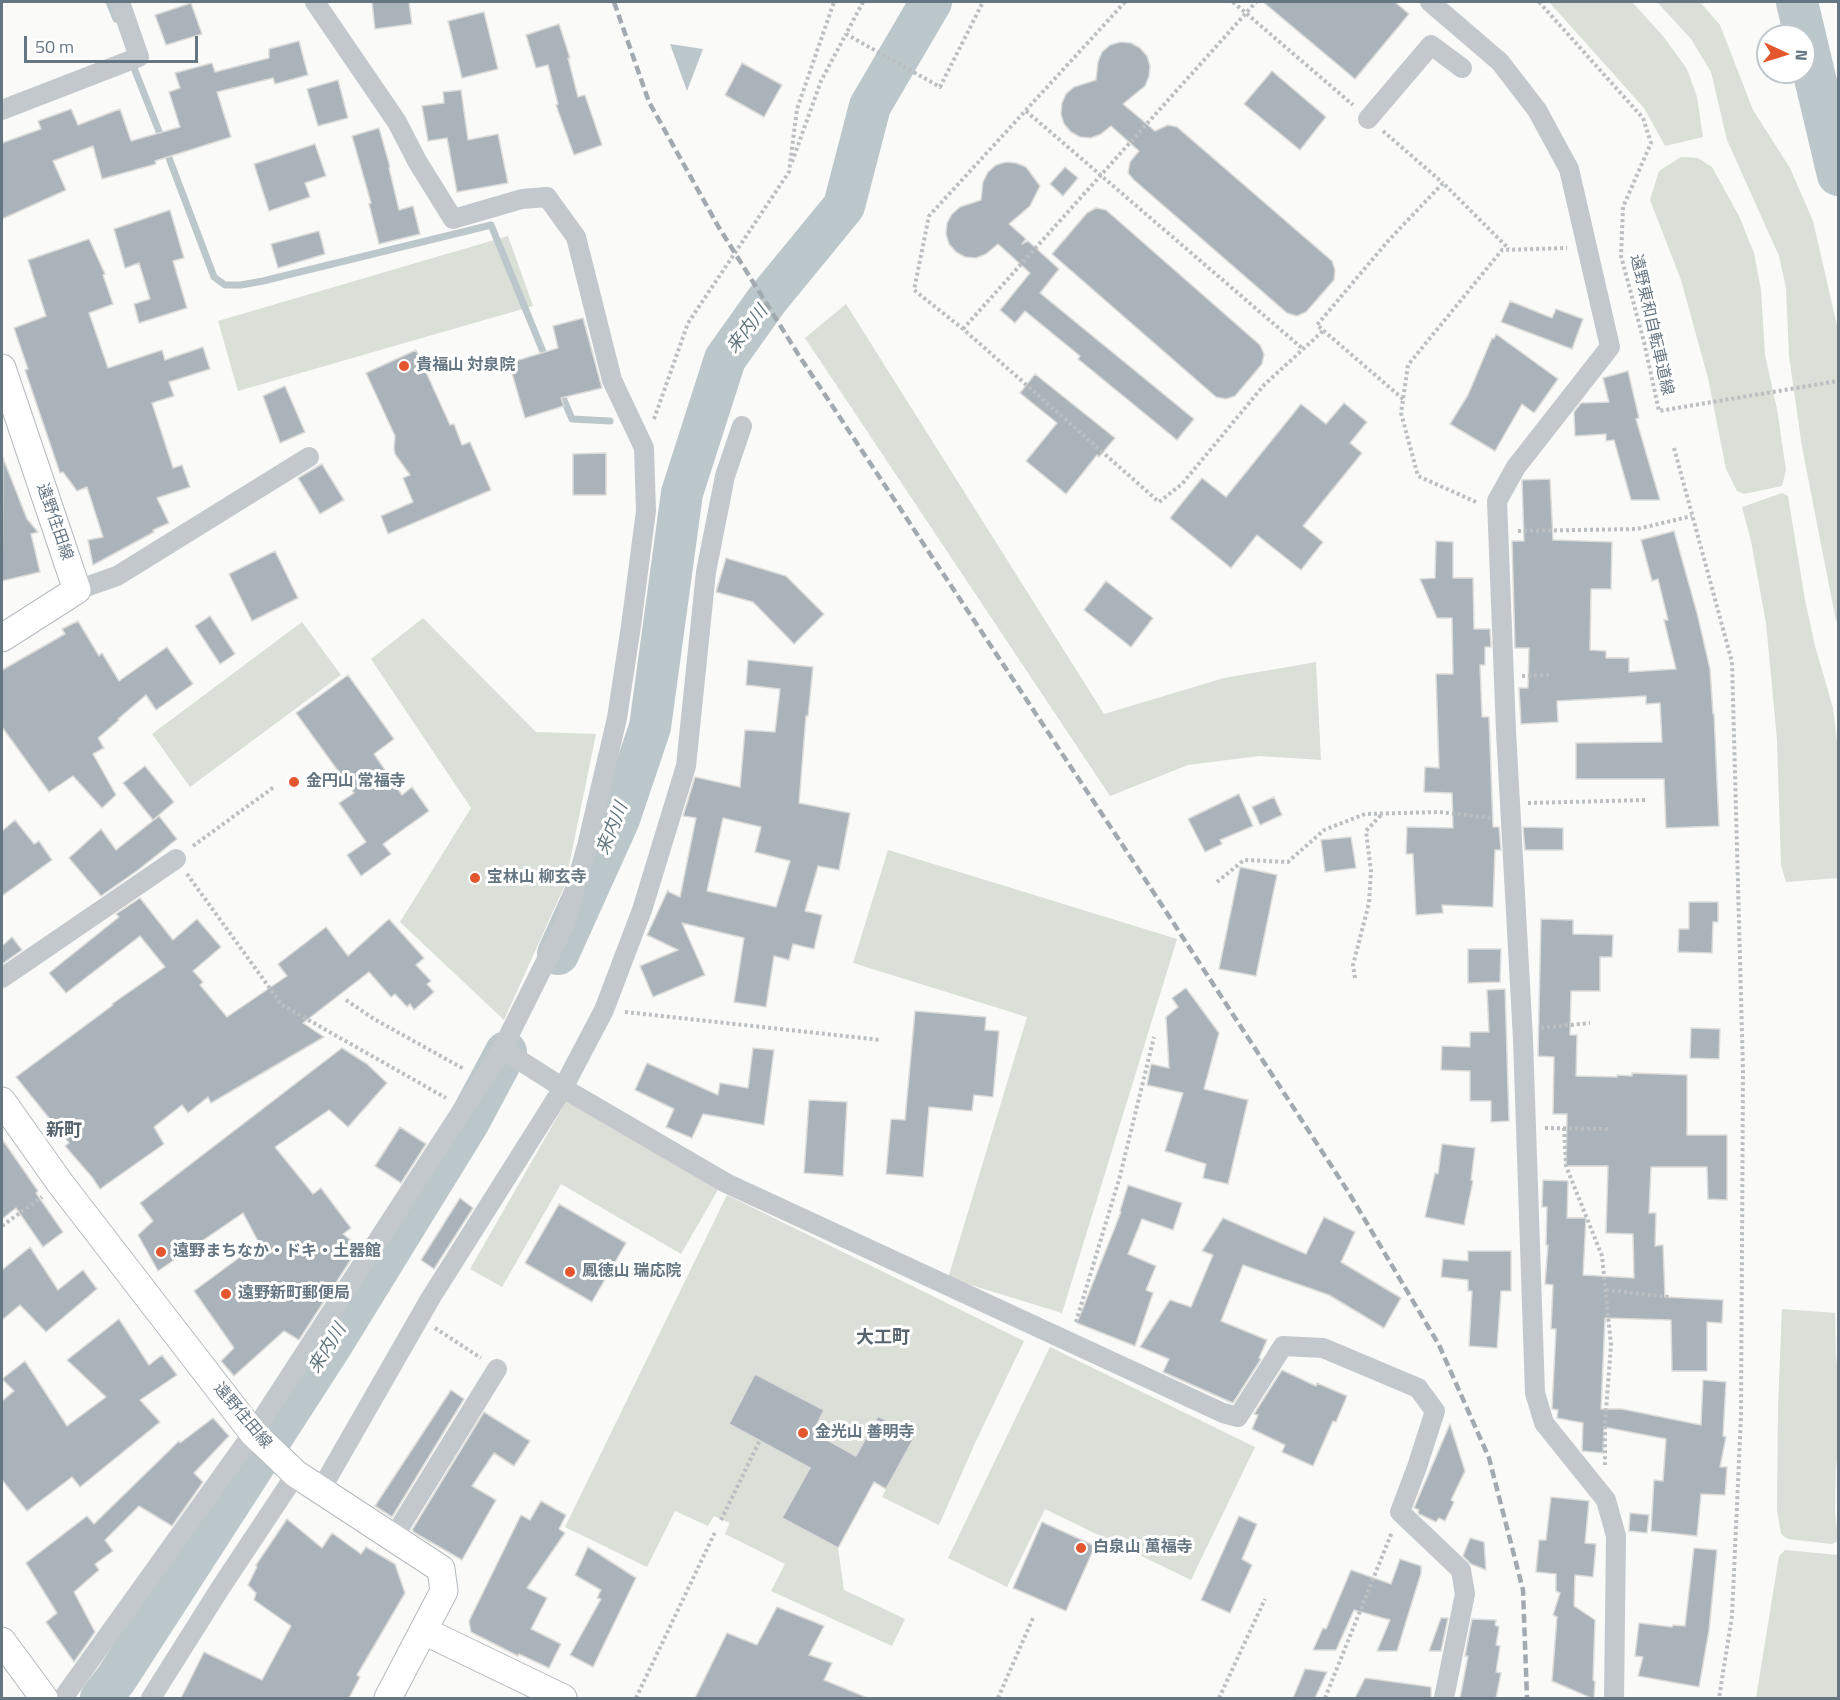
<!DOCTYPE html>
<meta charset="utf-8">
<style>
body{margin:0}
#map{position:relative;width:1840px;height:1700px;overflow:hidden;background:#fafaf8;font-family:"Titillium Web",sans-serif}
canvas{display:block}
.frame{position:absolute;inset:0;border:3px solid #657683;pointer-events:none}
.north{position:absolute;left:1756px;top:24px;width:60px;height:60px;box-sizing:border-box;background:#fff;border:2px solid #c1c8cd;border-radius:50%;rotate:94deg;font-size:16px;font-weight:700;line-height:24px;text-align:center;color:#657683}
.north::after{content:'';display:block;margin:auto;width:21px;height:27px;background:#e4572e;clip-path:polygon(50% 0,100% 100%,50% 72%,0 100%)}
.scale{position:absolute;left:24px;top:36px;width:174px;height:27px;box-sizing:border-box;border:3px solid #657683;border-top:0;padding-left:8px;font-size:18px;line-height:21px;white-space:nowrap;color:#657683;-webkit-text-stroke:4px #fff;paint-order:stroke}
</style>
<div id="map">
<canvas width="1840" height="1700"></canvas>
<div class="frame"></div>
<div class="north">N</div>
<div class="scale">50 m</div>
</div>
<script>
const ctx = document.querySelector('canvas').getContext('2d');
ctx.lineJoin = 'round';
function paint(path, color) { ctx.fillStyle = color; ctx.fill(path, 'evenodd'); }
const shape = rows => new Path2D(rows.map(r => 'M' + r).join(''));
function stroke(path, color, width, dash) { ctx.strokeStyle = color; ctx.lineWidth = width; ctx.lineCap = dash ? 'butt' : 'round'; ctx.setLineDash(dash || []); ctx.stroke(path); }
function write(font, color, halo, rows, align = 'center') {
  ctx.font = font + ' "Titillium Web","Noto Sans JP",sans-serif'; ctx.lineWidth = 6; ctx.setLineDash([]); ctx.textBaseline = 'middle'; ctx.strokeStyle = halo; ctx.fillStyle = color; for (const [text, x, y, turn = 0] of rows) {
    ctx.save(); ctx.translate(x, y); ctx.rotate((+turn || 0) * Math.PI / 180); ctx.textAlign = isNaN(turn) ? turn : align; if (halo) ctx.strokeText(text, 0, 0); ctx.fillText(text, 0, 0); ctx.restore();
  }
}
paint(shape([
 [1549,2,1632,2,1663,36,1687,69,1697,97,1703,137,1665,146,1644,108],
 [1657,2,1700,2,1720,25,1753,110,1790,168,1813,221,1838,330,1838,620,1836,621,1802,447,1789,356,1786,288,1779,256,1727,140,1711,72,1691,39],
 [1681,157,1698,158,1712,167,1739,216,1754,253,1761,290,1765,355,1777,409,1786,470,1782,486,1744,494,1737,491,1726,469,1708,378,1681,280,1650,200,1659,171],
 [508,236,533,306,238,391,218,321],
 [846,304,1104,714,1224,678,1316,662,1321,760,1259,756,1188,765,1110,796,805,338],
 [1782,493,1788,496,1805,600,1815,646,1833,708,1838,752,1838,878,1786,882,1781,865,1777,740,1766,623,1751,541,1742,507],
 [423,618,536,732,596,734,565,885,504,1020,400,922,471,808,371,659],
 [302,622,341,675,190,787,152,734],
 [888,850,1177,939,1062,1313,948,1278,1027,1017,853,963],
 [567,1100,719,1188,681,1254,561,1184,502,1287,470,1269],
 [727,1195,1024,1341,975,1443,939,1525,882,1497,914,1436,856,1456,813,1432,824,1410,755,1375,729,1424,810,1468,783,1518,838,1548,844,1590,905,1619,892,1646,771,1591,785,1564,725,1534,730,1523,714,1516,708,1526,675,1511,647,1567,565,1527],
 [1782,1309,1835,1313,1836,1356,1838,1375,1838,1453,1836,1468,1835,1511,1838,1541,1832,1544,1788,1539,1781,1534,1777,1510,1778,1407],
 [1050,1347,1255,1447,1191,1580,1045,1509,1007,1587,948,1558],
 [1785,1550,1838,1555,1838,1698,1756,1698,1779,1556]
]), '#dadfd7');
paint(shape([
 [670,44,703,49,687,91]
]), '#bbc7cb');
stroke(shape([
 [109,2,116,19],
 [132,63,162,139],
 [166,150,214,277,225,285,241,285,263,281,491,225,546,359],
 [560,391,572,419,610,421]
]), '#bbc7cb', 7);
stroke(shape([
 [1797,2,1838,175],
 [558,954,619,819,650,727,682,493,725,359,767,300,844,206,870,106,931,2],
 [101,1698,116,1679,332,1344,468,1123,506,1052]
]), '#bbc7cb', 42);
const building = shape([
 [372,2,409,2,412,24,375,29,372,2],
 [1263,2,1395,2,1409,14,1355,79,1263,2],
 [191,3,202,34,166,45,155,15,191,3],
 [484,12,498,69,462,78,448,21,484,12],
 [559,24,570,58,568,58,578,97,585,95,602,145,574,155,556,105,558,104,548,65,536,68,526,35,559,24],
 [299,41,308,75,275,84,273,78,217,92,231,137,155,161,156,164,102,179,93,146,53,161,66,190,2,219,2,143,41,129,38,121,71,109,78,125,120,109,131,141,180,127,169,92,180,88,175,73,212,63,215,72,269,58,269,49,299,41],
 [1120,42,1131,43,1140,48,1147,56,1150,66,1149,76,1145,86,1123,104,1155,131,1168,125,1177,127,1332,261,1335,270,1334,280,1306,312,1297,316,1287,313,1134,180,1128,173,1130,162,1139,151,1111,126,1101,134,1091,138,1080,137,1071,132,1064,124,1061,114,1062,103,1066,94,1074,87,1096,80,1098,62,1102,52,1110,45,1120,42],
 [742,63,782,85,764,117,725,95,742,63],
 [1272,71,1326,117,1300,150,1244,104,1272,71],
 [338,80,348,118,318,126,307,89,338,80],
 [461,90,468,140,498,134,508,183,457,192,447,138,428,141,422,106,444,103,443,92,461,90],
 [379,128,390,167,389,168,399,210,413,206,420,234,379,244,369,204,371,203,352,136,379,128],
 [315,144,326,176,305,183,310,197,269,211,254,164,315,144],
 [1006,162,1016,163,1026,167,1040,186,1030,206,1009,224,1026,239,1022,244,1028,241,1059,269,1040,293,1194,419,1177,440,1078,359,1080,356,1025,311,1015,323,1000,310,1030,273,998,244,986,254,976,258,965,257,956,252,949,244,946,234,947,223,952,214,960,207,981,200,983,182,988,172,996,165,1006,162],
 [1065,167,1078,178,1063,196,1050,184,1065,167],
 [1096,208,1106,210,1260,345,1264,354,1262,364,1235,396,1226,399,1216,397,1052,254,1087,213,1096,208],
 [170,210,184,258,173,261,187,308,139,323,134,304,150,299,139,263,125,268,114,229,170,210],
 [319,231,325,254,278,268,271,244,319,231],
 [89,239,105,274,103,275,113,304,89,313,108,368,162,350,165,360,203,347,210,369,169,382,174,396,152,403,173,468,182,465,190,487,157,498,169,523,153,530,154,532,93,565,88,540,103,537,87,487,77,491,63,472,60,473,25,370,28,369,14,328,46,316,28,260,89,239],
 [1510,301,1552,318,1556,309,1583,319,1572,349,1501,322,1510,301],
 [583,318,602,388,561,398,564,406,525,418,509,363,558,348,553,326,583,318],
 [1496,334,1558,379,1534,413,1522,404,1495,451,1450,424,1468,395,1492,338,1494,339,1496,334],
 [416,350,450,425,454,424,462,445,470,442,491,490,388,534,381,516,413,502,403,478,410,475,395,454,394,449,395,436,366,373,416,350],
 [1628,371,1639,418,1636,419,1660,500,1631,500,1614,440,1606,441,1606,434,1575,436,1574,412,1581,403,1609,402,1603,378,1628,371],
 [1035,374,1115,438,1099,457,1097,455,1066,494,1026,461,1057,423,1020,393,1035,374],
 [285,386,305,432,280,443,263,396,285,386],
 [1344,403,1367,422,1350,443,1362,453,1303,526,1323,542,1301,570,1257,535,1231,568,1170,518,1202,478,1226,497,1301,404,1326,424,1344,403],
 [606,453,606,495,573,495,573,454,606,453],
 [3,458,27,519,38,532,31,534,40,572,2,581,3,458],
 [322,464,344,500,320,514,298,478,322,464],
 [1550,479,1553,540,1612,542,1611,589,1591,589,1590,650,1606,651,1606,658,1629,658,1629,672,1676,669,1664,620,1668,620,1658,579,1652,581,1641,540,1674,531,1697,613,1710,669,1713,714,1714,714,1719,826,1666,828,1664,779,1576,779,1576,743,1662,742,1660,703,1646,704,1646,696,1557,701,1558,722,1521,724,1519,688,1528,688,1529,648,1515,648,1512,541,1524,541,1522,480,1550,479],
 [1436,541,1453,542,1453,578,1473,578,1474,629,1490,629,1491,647,1485,647,1485,665,1480,665,1482,717,1489,717,1493,827,1499,827,1501,850,1495,850,1493,907,1442,905,1443,913,1416,915,1413,854,1406,854,1407,827,1453,828,1452,793,1424,792,1425,767,1439,768,1436,674,1453,674,1452,618,1437,618,1420,579,1435,578,1436,541],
 [275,551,298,598,252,621,229,574,275,551],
 [726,558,786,576,824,614,794,644,753,602,716,592,726,558],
 [1106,581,1153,618,1131,647,1084,610,1106,581],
 [210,616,235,654,220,664,195,626,210,616],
 [78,621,99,656,102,653,119,681,167,647,193,684,156,710,146,695,118,719,119,720,98,738,104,748,93,754,116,795,102,808,73,776,49,792,2,727,2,670,65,634,62,629,78,621],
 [748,660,813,667,808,716,806,716,799,803,850,813,839,870,818,866,805,911,822,915,814,949,793,944,789,960,774,956,766,1007,734,1002,744,938,682,923,705,975,653,997,640,966,678,950,647,935,668,890,669,892,680,897,696,818,683,816,695,777,740,787,745,730,775,732,780,689,746,685,748,660],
 [723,818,761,827,755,852,790,861,776,907,707,891,723,818],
 [348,675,394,739,374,754,402,795,412,787,429,811,383,844,391,854,361,876,347,855,366,842,339,803,354,793,296,713,348,675],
 [145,766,174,802,153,820,123,783,145,766],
 [1239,794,1253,826,1220,840,1222,844,1205,852,1188,819,1239,794],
 [1274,797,1282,815,1260,825,1252,807,1274,797],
 [159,816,177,839,138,870,101,896,69,858,101,829,116,850,159,816],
 [15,820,34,844,39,841,52,860,2,896,2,831,15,820],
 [1523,827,1563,828,1563,850,1525,850,1523,827],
 [1351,837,1356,868,1325,872,1321,840,1351,837],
 [1240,867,1277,875,1256,976,1219,969,1240,867],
 [140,898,173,940,197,919,221,947,193,971,203,982,200,985,227,1017,287,976,278,964,326,927,348,956,389,919,424,958,416,965,431,981,427,984,434,992,414,1010,410,1004,407,1007,395,994,391,997,369,972,303,1023,324,1037,211,1103,208,1097,188,1113,182,1105,154,1127,164,1144,100,1189,92,1177,65,1146,69,1143,16,1077,113,1005,112,1004,165,967,140,936,66,993,49,973,119,917,116,914,140,898],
 [1689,902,1718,902,1718,922,1713,922,1712,953,1678,952,1679,929,1689,929,1689,902],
 [1541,919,1573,920,1573,934,1613,935,1612,957,1600,957,1600,991,1571,991,1570,1035,1577,1035,1576,1076,1617,1077,1617,1075,1632,1076,1632,1073,1687,1075,1687,1135,1727,1135,1727,1200,1708,1199,1707,1167,1651,1167,1649,1213,1656,1213,1655,1246,1663,1245,1665,1297,1723,1300,1722,1323,1707,1322,1707,1371,1672,1371,1671,1320,1605,1318,1601,1409,1622,1409,1701,1425,1703,1380,1726,1382,1723,1436,1726,1437,1720,1467,1727,1467,1725,1495,1701,1494,1697,1536,1651,1531,1654,1480,1663,1481,1666,1439,1604,1427,1603,1453,1582,1451,1583,1423,1557,1418,1558,1410,1552,1409,1556,1329,1551,1329,1553,1285,1545,1284,1548,1245,1546,1245,1547,1207,1542,1207,1543,1180,1568,1181,1567,1218,1586,1218,1583,1275,1634,1278,1633,1234,1606,1233,1608,1166,1566,1166,1567,1114,1553,1114,1554,1057,1538,1056,1541,919],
 [12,937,22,950,2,964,2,946,12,937],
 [1468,949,1501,949,1500,982,1468,983,1468,949],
 [1186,988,1219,1033,1204,1089,1248,1100,1228,1184,1203,1178,1206,1164,1165,1151,1183,1093,1147,1085,1151,1064,1169,1068,1166,1017,1178,1007,1172,998,1186,988],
 [1505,989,1509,1121,1491,1122,1491,1101,1470,1101,1470,1071,1441,1070,1442,1046,1470,1047,1470,1032,1489,1032,1487,990,1505,989],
 [915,1011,986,1017,985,1030,999,1031,993,1097,974,1095,972,1111,929,1107,923,1177,886,1174,891,1119,905,1120,915,1011],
 [1691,1028,1720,1029,1719,1059,1690,1058,1691,1028],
 [342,1048,367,1064,387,1083,348,1127,329,1110,275,1147,313,1194,321,1188,351,1228,343,1234,359,1247,299,1340,284,1331,234,1376,221,1361,234,1348,194,1291,259,1243,243,1213,158,1271,138,1235,153,1221,140,1203,342,1048],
 [753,1048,774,1050,764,1125,703,1114,692,1138,666,1127,674,1109,635,1090,647,1063,718,1095,720,1083,748,1088,753,1048],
 [809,1100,847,1102,843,1176,804,1173,809,1100],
 [400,1127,426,1144,401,1183,375,1166,400,1127],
 [2,1139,38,1191,36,1193,63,1232,43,1247,16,1208,2,1219,2,1139],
 [1442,1144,1475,1148,1471,1180,1473,1181,1464,1225,1425,1217,1435,1173,1438,1174,1442,1144],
 [1128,1185,1182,1203,1173,1230,1142,1219,1128,1254,1156,1266,1146,1290,1153,1293,1135,1346,1077,1323,1121,1212,1120,1211,1128,1185],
 [460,1198,473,1208,434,1269,421,1260,460,1198],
 [559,1204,626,1243,592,1302,525,1263,559,1204],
 [1324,1217,1355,1232,1341,1262,1401,1298,1384,1328,1329,1295,1243,1265,1221,1321,1267,1340,1259,1358,1261,1359,1233,1403,1163,1372,1169,1359,1140,1347,1170,1300,1191,1307,1213,1255,1202,1251,1223,1218,1306,1254,1324,1217],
 [30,1247,58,1290,83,1270,97,1289,46,1332,20,1305,2,1320,2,1270,30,1247],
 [1468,1251,1511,1251,1511,1291,1501,1291,1497,1348,1469,1346,1472,1291,1468,1291,1468,1280,1441,1277,1443,1259,1468,1261,1468,1251],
 [119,1319,149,1365,162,1355,177,1375,140,1400,160,1422,80,1487,72,1477,27,1511,2,1480,2,1401,14,1391,2,1379,25,1361,67,1426,106,1397,67,1360,119,1319],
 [1282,1370,1316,1386,1317,1383,1347,1396,1336,1422,1333,1421,1313,1466,1282,1452,1285,1445,1252,1429,1258,1415,1254,1414,1282,1370],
 [755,1374,824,1410,813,1432,856,1456,878,1416,915,1436,886,1489,874,1482,838,1548,782,1518,810,1468,729,1424,755,1374],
 [451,1390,464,1399,392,1517,375,1506,451,1390],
 [484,1412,530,1441,514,1466,494,1453,472,1486,496,1500,462,1560,415,1533,412,1530,484,1412],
 [213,1418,229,1436,194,1473,203,1482,172,1526,139,1506,105,1540,113,1551,95,1564,99,1570,74,1592,95,1632,74,1662,46,1622,57,1613,26,1563,87,1516,94,1524,179,1441,180,1443,213,1418],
 [1450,1424,1465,1471,1451,1500,1454,1502,1445,1521,1439,1518,1436,1522,1419,1514,1418,1512,1419,1510,1414,1508,1450,1424],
 [1551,1497,1589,1501,1585,1543,1596,1544,1593,1577,1575,1575,1574,1606,1595,1620,1593,1680,1595,1682,1594,1698,1591,1698,1552,1681,1557,1617,1553,1615,1560,1593,1556,1591,1556,1574,1536,1572,1539,1540,1546,1540,1551,1497],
 [541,1501,566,1515,559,1529,565,1533,527,1588,547,1598,531,1629,561,1644,549,1668,519,1654,518,1656,471,1632,469,1621,521,1515,530,1520,541,1501],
 [1630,1513,1649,1515,1647,1533,1629,1531,1630,1513],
 [1239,1516,1257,1524,1242,1559,1252,1565,1230,1613,1201,1600,1239,1516],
 [287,1519,322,1548,332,1533,361,1554,366,1547,395,1564,405,1593,357,1675,360,1677,349,1698,181,1698,204,1652,262,1680,291,1626,254,1600,256,1593,248,1585,257,1567,256,1565,287,1519],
 [1042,1522,1095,1546,1066,1611,1013,1588,1042,1522],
 [1470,1538,1484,1542,1486,1570,1471,1564,1463,1556,1470,1538],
 [588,1547,636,1578,593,1667,570,1655,601,1599,597,1598,601,1590,575,1575,588,1547],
 [1694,1548,1717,1550,1709,1630,1699,1687,1638,1676,1643,1657,1635,1656,1639,1623,1672,1627,1673,1625,1685,1626,1694,1548],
 [1400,1559,1421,1566,1421,1573,1397,1651,1377,1651,1390,1620,1354,1610,1336,1650,1313,1650,1323,1628,1326,1629,1351,1570,1391,1584,1400,1559],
 [777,1607,824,1626,809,1655,832,1663,824,1680,868,1698,695,1698,727,1633,757,1645,777,1607],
 [1441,1618,1448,1618,1441,1651,1429,1651,1441,1618],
 [1472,1619,1496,1620,1495,1625,1499,1627,1496,1645,1500,1646,1496,1672,1501,1673,1496,1698,1460,1698,1468,1656,1465,1656,1472,1619],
 [1305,1669,1327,1672,1315,1698,1293,1698,1305,1669],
 [1365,1678,1431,1687,1431,1698,1355,1698,1365,1678]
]);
paint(building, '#aab3b9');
stroke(building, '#dcdcda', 1.5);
const secondary = shape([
 [2,368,77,590,2,638],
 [2,1101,60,1183,253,1433,296,1474,441,1569,444,1591,388,1698],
 [424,1631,563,1698],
 [2,1641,44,1698]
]);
stroke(secondary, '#b3babf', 29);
stroke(shape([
 [863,2,846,34,940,87,983,2],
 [1125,2,929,216,914,290,963,329,1159,502,1182,484,1264,385,1324,330],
 [1233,2,1353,105],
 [1539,2,1643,118,1651,143,1623,207,1621,256,1644,342,1659,411,1838,381],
 [1026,111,1303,349],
 [1383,131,1443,183],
 [792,162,821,81,846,34],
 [963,329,1256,2],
 [1403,399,1317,325,1388,241,1443,183,1509,249],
 [654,419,688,323,789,172,797,109,834,2],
 [1674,448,1732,662,1743,1071,1741,1416,1732,1616,1719,1698],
 [1476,502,1418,476,1401,413,1408,365,1502,250,1567,248],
 [1518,531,1637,529,1692,516],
 [1522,676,1549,675],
 [1528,803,1646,800],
 [193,846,274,787],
 [187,874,282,1005,446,1098],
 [1217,882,1244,860,1288,862,1324,830,1365,814,1439,812,1492,818],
 [1355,978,1353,965,1369,903,1371,871,1366,831,1382,814],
 [346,1000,374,1019,464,1069],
 [625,1012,881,1040],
 [1541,1028,1590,1023],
 [1545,1128,1609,1129],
 [1564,1128,1566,1166,1602,1256,1611,1345,1605,1424,1605,1465],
 [2,1226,42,1197],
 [1606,1290,1669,1297],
 [1076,1322,1120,1176,1154,1037],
 [435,1328,481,1358],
 [721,1520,760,1440],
 [636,1698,716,1530],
 [998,1698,1033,1618],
 [1219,1698,1265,1599],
 [1325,1698,1392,1532]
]), '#bbbfc2', 4, [3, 3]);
stroke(shape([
 [1430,2,1500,62,1537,110,1569,169,1610,347,1516,467,1497,501,1506,731,1523,1039,1535,1393,1544,1423,1606,1500,1616,1536,1614,1698],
 [2,110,139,57,120,2],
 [1368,119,1431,45,1462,68],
 [77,590,117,576,309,457],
 [2,978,176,859],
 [502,1049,563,1088,726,1183,1223,1413,1238,1417,1283,1346,1323,1348,1418,1388,1435,1411,1417,1467,1400,1512,1461,1570,1465,1594,1444,1698],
 [320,1491,430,1299,563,1088,604,1010,642,910,686,766,706,572,725,476,742,426],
 [393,1538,497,1369],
 [63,1698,253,1433,502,1049,565,923,587,846,617,718,631,626,646,511,644,448,612,380,576,237,547,197,522,199,453,219,417,161,397,122,315,2],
 [151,1698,221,1587,296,1474]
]), '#c3c8cc', 20);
stroke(secondary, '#fff', 27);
stroke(shape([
 [614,2,649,102,718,226,798,354,1137,867,1349,1193,1439,1345,1489,1458,1523,1590,1527,1698]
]), '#a2aab0', 4.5, [9, 4.5]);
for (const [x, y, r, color] of [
 [404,366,6,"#e4572e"],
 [294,782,6,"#e4572e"],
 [475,878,6,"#e4572e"],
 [161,1252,6,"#e4572e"],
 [570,1272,6,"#e4572e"],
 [226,1294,6,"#e4572e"],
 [803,1433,6,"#e4572e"],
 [1081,1548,6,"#e4572e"]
]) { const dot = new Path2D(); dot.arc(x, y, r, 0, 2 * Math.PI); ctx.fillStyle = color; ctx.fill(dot); stroke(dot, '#fff', 2); }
write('16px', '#657683', '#fff', [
 ["遠野東和自転車道線",1651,325,77],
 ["遠野住田線",54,522,71],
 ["遠野住田線",242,1416,50]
]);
write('bold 16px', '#657683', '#fff', [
 ["貴福山 対泉院",416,366],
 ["金円山 常福寺",306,782],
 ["宝林山 柳玄寺",487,878],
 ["遠野まちなか・ドキ・土器館",173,1252],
 ["鳳徳山 瑞応院",582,1272],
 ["遠野新町郵便局",238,1294],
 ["金光山 善明寺",815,1433],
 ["白泉山 萬福寺",1093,1548]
], 'left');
write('italic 18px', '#60757c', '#fff', [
 ["来内川",748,330,-52],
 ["来内川",613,829,-68],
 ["来内川",328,1349,-58]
]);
write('bold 18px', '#57646e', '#fff', [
 ["新町",64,1132],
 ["大工町",883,1339]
]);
</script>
